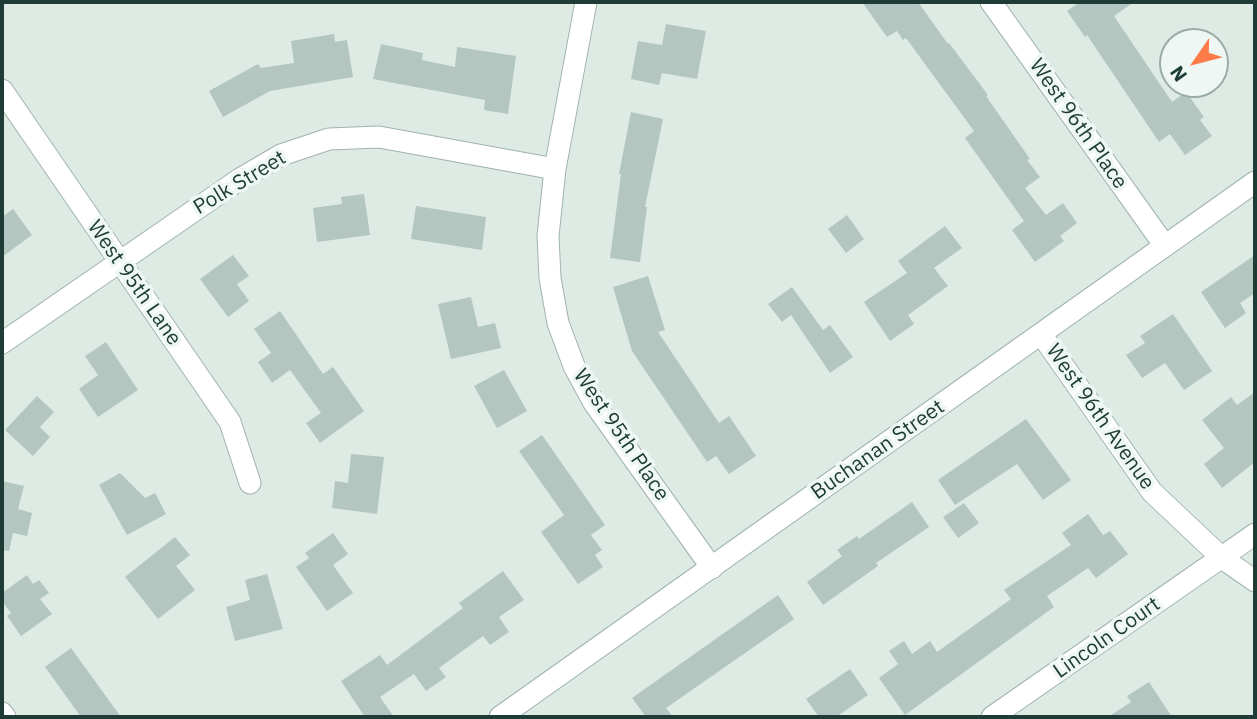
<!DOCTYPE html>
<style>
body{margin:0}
#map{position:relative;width:1257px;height:719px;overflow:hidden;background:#deebe5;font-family:"IBM Plex Sans",sans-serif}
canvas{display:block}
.frame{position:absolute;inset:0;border:4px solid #1e3c35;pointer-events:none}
.north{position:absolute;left:1159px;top:28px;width:70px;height:70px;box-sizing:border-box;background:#eef7f3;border:2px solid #9baca7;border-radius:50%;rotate:235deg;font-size:19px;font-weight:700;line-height:28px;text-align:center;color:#1e3c35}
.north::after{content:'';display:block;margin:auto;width:24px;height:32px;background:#fe7c49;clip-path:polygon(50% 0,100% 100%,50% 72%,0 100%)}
</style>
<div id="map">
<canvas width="1257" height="719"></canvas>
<div class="frame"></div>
<div class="north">N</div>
</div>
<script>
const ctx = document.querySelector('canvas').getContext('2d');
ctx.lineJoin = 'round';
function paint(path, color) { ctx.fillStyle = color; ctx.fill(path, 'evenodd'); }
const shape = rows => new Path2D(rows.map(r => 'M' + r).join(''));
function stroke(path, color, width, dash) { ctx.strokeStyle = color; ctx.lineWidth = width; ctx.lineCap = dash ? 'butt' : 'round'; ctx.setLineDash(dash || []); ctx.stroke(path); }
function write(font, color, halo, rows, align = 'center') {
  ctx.font = font + ' "IBM Plex Sans",sans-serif'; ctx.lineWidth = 7; ctx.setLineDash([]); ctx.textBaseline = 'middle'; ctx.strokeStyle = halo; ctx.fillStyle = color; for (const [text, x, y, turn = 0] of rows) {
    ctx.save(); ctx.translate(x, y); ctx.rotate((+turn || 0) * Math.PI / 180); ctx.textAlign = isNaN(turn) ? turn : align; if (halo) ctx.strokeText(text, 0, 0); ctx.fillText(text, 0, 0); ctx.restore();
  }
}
paint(shape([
 [862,2,918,2,948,44,949,43,988,95,986,96,1030,159,1027,160,1040,177,1025,188,1046,215,1063,203,1077,223,1060,236,1064,241,1035,262,1012,230,1024,221,965,138,974,131,906,38,903,40,897,31,887,37],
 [1080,2,1134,2,1114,16,1172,102,1186,92,1204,117,1200,120,1212,136,1185,155,1170,134,1159,142,1087,35,1085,37,1067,11],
 [666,24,706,31,697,79,662,73,659,85,631,79,638,41,662,45],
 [334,34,335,42,347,40,353,77,270,91,223,117,209,91,258,64,261,68,294,63,291,41],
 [381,44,423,53,422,60,455,67,457,47,516,56,508,114,484,110,485,100,373,79],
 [631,112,663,119,645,207,647,207,640,262,610,258,621,174,619,174],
 [364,194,370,235,317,242,313,208,342,204,341,197],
 [416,206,486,217,482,250,411,239],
 [13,209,32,235,2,257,2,217],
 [847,215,864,239,846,253,828,229],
 [945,226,962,248,934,268,948,286,908,315,914,324,890,341,864,302,907,273,898,261],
 [233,255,249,276,237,284,249,301,228,317,200,279],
 [1255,255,1255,293,1240,303,1246,313,1225,328,1201,292],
 [648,276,665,330,658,332,719,423,729,416,756,456,729,474,716,456,707,462,632,351,613,287],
 [792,287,823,330,830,325,853,357,830,373,791,315,782,322,768,304],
 [471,297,478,327,495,323,501,348,451,359,438,304],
 [280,311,323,374,333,367,364,411,320,443,306,423,321,413,290,370,272,383,258,362,271,353,254,329],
 [1173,314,1212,371,1184,390,1165,363,1142,378,1126,355,1145,343,1140,336],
 [106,342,138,390,98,417,79,389,98,375,85,356],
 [504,370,527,411,497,428,474,386],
 [1255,392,1255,462,1222,488,1204,464,1224,448,1202,420,1231,397,1237,405],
 [37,396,54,412,40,427,50,437,33,456,5,430],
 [1026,419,1071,480,1043,500,1017,464,955,505,938,480],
 [542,435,605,525,591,535,602,550,595,555,603,567,578,584,541,532,564,515,519,451],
 [351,454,384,457,377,514,332,508,335,481,348,483],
 [120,473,145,498,155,493,166,514,127,535,99,485],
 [2,481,24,486,18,509,32,513,27,536,13,533,9,551,2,550],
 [912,502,929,527,876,563,878,566,823,605,807,582,842,556,837,550,857,536,859,539],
 [964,503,979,523,958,538,943,517],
 [1088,514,1103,535,1110,531,1128,554,1096,578,1088,568,1047,596,1054,607,905,715,879,678,898,664,889,651,904,641,912,654,930,641,937,652,1011,599,1004,590,1071,545,1062,533],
 [333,533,348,554,333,565,353,593,327,611,296,567,309,558,305,553],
 [175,537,190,555,176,566,195,590,158,619,125,577],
 [503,571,524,600,499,617,509,632,490,645,483,636,439,668,446,677,426,691,414,674,380,697,394,717,365,717,341,681,380,655,387,665,463,608,459,603],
 [267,574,283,629,235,641,226,607,250,600,245,580],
 [27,575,33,584,39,580,49,593,40,599,52,614,21,636,7,616,11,613,2,601,2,593],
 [778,595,794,619,666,708,673,717,646,717,632,698],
 [71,648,121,717,81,717,45,667],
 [850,669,868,695,836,717,819,717,806,699],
 [1149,682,1172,717,1108,717,1131,702,1127,696]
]), '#b3c6bf');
const minor = shape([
 [586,2,555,169,548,236,550,278,558,323,574,366,594,403,712,568],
 [991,2,1165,246],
 [2,90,230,422,250,483],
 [1041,334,1152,492,1222,558,1255,581],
 [2,343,240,179,281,155,329,139,379,137,555,169],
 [2,713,5,717],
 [500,717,1255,182],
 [992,717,1255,534]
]);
stroke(minor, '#a1b3ad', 23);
stroke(minor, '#fff', 21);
write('21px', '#1e3c35', '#eef7f3', [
 ["West 96th Place",1078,124,55],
 ["Polk Street",240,183,-31],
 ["West 95th Lane",134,283,55],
 ["West 96th Avenue",1100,417,55],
 ["West 95th Place",621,435,56],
 ["Buchanan Street",878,450,-35],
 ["Lincoln Court",1107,638,-35]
]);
</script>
